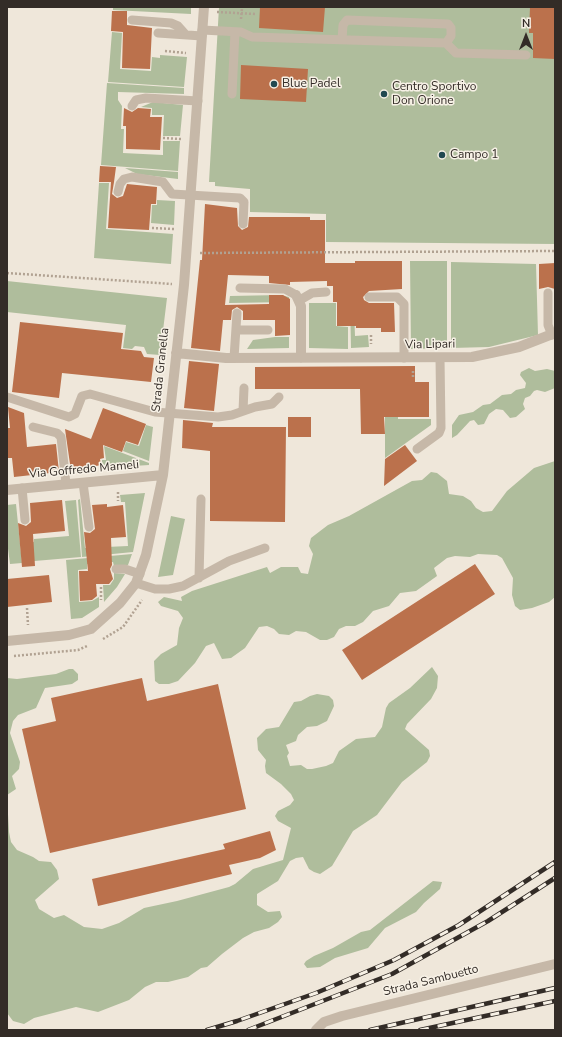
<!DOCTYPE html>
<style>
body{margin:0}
#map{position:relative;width:562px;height:1037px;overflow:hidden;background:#efe7da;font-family:"Nunito Sans",sans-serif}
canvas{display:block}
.frame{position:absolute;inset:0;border:8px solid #332c27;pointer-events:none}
.north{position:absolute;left:506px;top:16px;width:40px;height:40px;-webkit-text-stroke:3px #f7f1e6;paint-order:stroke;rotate:0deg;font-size:11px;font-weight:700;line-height:16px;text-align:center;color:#332c27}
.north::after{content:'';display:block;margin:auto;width:14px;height:18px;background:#332c27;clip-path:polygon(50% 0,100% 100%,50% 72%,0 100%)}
</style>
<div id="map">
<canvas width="562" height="1037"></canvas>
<div class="frame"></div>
<div class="north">N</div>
</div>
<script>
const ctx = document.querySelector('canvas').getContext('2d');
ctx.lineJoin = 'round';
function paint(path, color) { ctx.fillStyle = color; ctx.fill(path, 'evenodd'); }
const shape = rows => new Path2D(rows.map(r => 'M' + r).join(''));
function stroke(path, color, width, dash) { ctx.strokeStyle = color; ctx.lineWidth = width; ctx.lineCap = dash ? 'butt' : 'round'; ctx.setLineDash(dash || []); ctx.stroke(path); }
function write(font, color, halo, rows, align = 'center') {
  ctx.font = font + ' "Nunito Sans",sans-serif'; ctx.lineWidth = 3; ctx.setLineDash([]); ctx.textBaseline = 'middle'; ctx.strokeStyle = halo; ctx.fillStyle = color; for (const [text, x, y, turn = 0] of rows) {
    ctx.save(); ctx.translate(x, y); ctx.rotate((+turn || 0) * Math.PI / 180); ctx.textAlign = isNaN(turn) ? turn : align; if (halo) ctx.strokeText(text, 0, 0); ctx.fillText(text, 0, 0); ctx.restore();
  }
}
paint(shape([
 [113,7,191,7,191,14,113,10],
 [219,7,555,7,555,244,326,242,326,214,250,212,250,189,215,186,215,182,209,182],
 [112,32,122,33,120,69,151,71,152,57,160,58,160,55,187,57,184,87,108,82],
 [107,83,184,88,184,94,118,92,118,100,122,106,121,129,124,129,123,153,163,155,163,141,180,141,178,171,101,165],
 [153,102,183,105,180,136,163,136,164,115,152,115,152,108,141,107],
 [125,168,178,172,178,179,137,174],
 [99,183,109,183,106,229,173,234,171,264,94,258],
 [157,200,175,201,174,225,151,223,152,205,157,205],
 [410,261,447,261,447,348,411,349],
 [451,262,536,264,538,335,489,347,451,348],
 [7,281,167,298,160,355,147,354,144,347,135,346,132,349,123,348,126,325,7,312],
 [280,295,289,297,289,302,229,303,230,296],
 [350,299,354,310,355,336,368,335,369,347,351,348],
 [309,303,336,303,336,326,348,327,348,349,309,348],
 [275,337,289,337,289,348,247,349,253,340],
 [385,367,398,380,398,419,431,419,431,425,385,458],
 [529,368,535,371,547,369,555,371,555,388,545,392,537,390,534,391,530,396,525,398,523,404,525,409,516,417,510,418,503,410,496,409,489,414,484,424,478,425,474,420,470,421,457,435,452,438,452,425,459,415,473,412,483,405,490,404,502,395,511,394,516,390,525,388,526,383,520,375,521,372],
 [146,425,153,427,149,461,123,451,126,442,139,446],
 [104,446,149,463,149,465,102,468,102,460,106,460],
 [555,461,555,597,549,602,532,608,520,610,515,606,512,595,513,578,502,558,497,555,478,554,470,557,455,556,447,558,434,568,437,576,416,591,400,593,389,606,373,611,363,622,355,626,346,626,339,629,334,637,327,640,320,640,306,632,296,631,289,635,279,634,274,629,267,626,259,627,245,648,231,658,222,659,214,643,206,646,195,663,178,681,169,684,159,684,155,681,154,661,161,654,177,645,179,628,183,618,178,611,161,606,158,602,164,597,182,601,181,597,192,591,267,567,270,573,281,567,298,567,301,573,308,574,313,554,309,546,311,538,328,525,349,516,412,481,422,480,431,472,437,473,447,481,449,494,463,496,471,501,476,508,483,512,492,511,507,491,534,468],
 [145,493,133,552,82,557,78,500,80,499,85,548,128,546,125,502,121,502,120,495],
 [76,500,81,557,23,562,21,543,34,542,34,539,69,536,65,501],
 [16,504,22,563,10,564,7,541,7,505],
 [171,516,185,519,173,575,158,577],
 [132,554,128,565,114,566,113,562,87,564,87,569,78,570,79,602,92,601,99,597,99,607,82,618,71,619,66,560],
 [114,573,125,574,117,587,104,602,103,585,110,585,114,579],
 [432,667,438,676,437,688,431,699,407,724,405,729,429,750,430,756,427,762,402,782,377,815,353,831,332,866,320,874,314,872,309,869,303,857,296,858,290,861,278,881,257,894,257,905,268,912,280,911,282,917,278,922,269,928,254,932,243,938,222,954,207,967,201,968,188,977,168,982,156,982,145,987,129,1000,98,1012,76,1007,34,1018,24,1024,13,1021,7,1013,7,897,8,894,7,796,9,832,11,842,17,850,33,857,39,861,51,862,57,870,59,879,35,900,39,909,54,918,64,915,84,927,102,929,119,923,144,908,177,901,229,887,235,884,253,869,283,860,291,828,278,821,275,816,278,811,290,805,294,800,291,794,281,784,266,773,265,766,266,760,258,750,257,738,266,729,279,727,294,702,301,701,310,696,317,694,329,696,333,700,334,706,327,721,317,726,307,727,298,735,296,741,286,745,289,753,287,756,290,766,301,765,307,769,312,769,326,766,333,763,339,751,356,739,375,737,382,727,386,708,389,703,410,688],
 [69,669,73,669,78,674,78,680,72,684,45,688,36,708,18,715,13,721,10,733,20,762,19,769,12,776,16,789,7,795,7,678,17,679,56,674],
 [433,881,442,882,440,889,424,903,416,912,385,928,368,948,335,958,320,967,307,968,304,964,306,961,314,956,333,948,361,932,370,930]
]), '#afbd9c');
paint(shape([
 [260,7,325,7,323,32,259,28],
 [530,7,555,7,555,59,533,58,533,33,529,33],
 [112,11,127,11,127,25,152,28,150,69,122,68,123,32,111,31],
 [241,65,308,69,306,102,240,99],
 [124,108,132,112,138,108,151,109,150,117,162,117,160,150,126,149,126,126,123,126],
 [100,166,116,167,114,182,99,182],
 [111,182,114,182,112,194,117,198,123,196,127,184,157,187,156,204,151,204,149,230,108,228],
 [205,204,237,208,238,226,242,230,248,227,249,217,310,217,310,220,325,220,325,263,355,263,355,261,402,261,402,289,369,291,363,297,364,300,369,303,394,303,395,332,381,332,381,328,356,328,356,326,337,326,337,302,333,302,333,286,327,286,327,281,290,282,290,285,269,283,269,276,228,275,225,305,269,304,269,295,283,295,290,299,290,335,275,336,275,320,243,320,243,311,237,307,232,310,231,320,223,320,220,351,191,348,200,260,202,260],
 [555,263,555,289,548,287,539,289,539,264],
 [20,322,123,333,121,349,141,351,144,357,154,358,151,382,62,373,59,398,12,392],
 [189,361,219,364,214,411,184,408],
 [415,366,415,382,429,382,429,417,384,417,385,434,361,434,360,389,255,389,255,367],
 [8,407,24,413,27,447,56,444,59,472,14,477,12,458,7,458,7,428,10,428],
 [103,408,146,424,138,445,126,441,122,452,103,445,104,458,100,459,101,465,96,466,96,469,71,471,65,429,91,439],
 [288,417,311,417,311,437,288,437],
 [183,420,213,423,212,427,286,427,285,522,210,521,210,451,182,448],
 [405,445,417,461,384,486,385,459],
 [62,500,65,531,33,534,35,566,22,567,18,523,26,526,31,522,30,503],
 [107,504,107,507,123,505,126,537,111,538,112,565,110,569,113,579,109,584,96,584,97,596,92,600,80,601,79,571,88,571,84,532,90,533,95,529,92,505],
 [475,564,495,594,362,680,342,650],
 [49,575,52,602,7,607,7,579],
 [142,678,147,701,218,684,246,809,50,853,22,729,56,721,51,698],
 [270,831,276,850,260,858,229,865,232,874,98,906,92,879,225,849,223,844]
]), '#bb714c');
stroke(shape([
 [217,12,256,14],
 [241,19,242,8],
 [165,51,186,53],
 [163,138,181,139],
 [152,228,174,229],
 [200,253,555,251],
 [7,273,172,284],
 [371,335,371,344],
 [413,371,413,378],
 [118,492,118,501],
 [101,587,101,600],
 [27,608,28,625],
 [103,639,123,627,142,600],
 [14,656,78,650,87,646]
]), '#b1a292', 2.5, [2, 2]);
stroke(shape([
 [132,20,171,23,178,26,186,35],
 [202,30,241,32,252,37,446,43,456,53,526,55],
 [158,33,202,36],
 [342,40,343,25,347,20,448,24,451,28,451,36,446,43],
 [232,94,235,32],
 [132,106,136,100,146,98,198,101],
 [118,192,120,184,124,179,132,177,163,182,172,194,240,198,244,202,243,224],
 [240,288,285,289,296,295],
 [548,293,548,325,552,335],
 [369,297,397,297,404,304,404,358],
 [300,300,312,293,326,292],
 [236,330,268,330],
 [234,358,237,313],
 [7,397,69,417,75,414,82,396,90,394,155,412,218,417,232,415,255,407,272,404,279,397],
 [243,411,244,388],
 [33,427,57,433,61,437,66,484],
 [417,449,439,433,441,428,440,358],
 [83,483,89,527],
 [22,488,25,520],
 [116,569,125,569,140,574],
 [199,578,201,499],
 [136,583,155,589,169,589,183,586,229,561,265,548]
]), '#c6b8a8', 9);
stroke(shape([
 [296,295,301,306,301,358],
 [176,353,226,358,472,357,519,347,555,333],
 [7,490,163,475],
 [7,641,69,635,91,629,120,603,136,583,146,555,163,475,184,285,204,7],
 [316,1030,324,1022,342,1016,555,964]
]), '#c6b8a8', 10);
const rail = shape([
 [207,1030,237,1021,316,993,394,960,459,925,555,862],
 [248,1030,392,974,488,921,555,878],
 [370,1030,555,988],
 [420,1030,555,1001]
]);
stroke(rail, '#332c27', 4.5);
stroke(rail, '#f7f1e6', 3, [9]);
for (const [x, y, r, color] of [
 [274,84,4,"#214951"],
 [384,94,4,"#214951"],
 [442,155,4,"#214951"]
]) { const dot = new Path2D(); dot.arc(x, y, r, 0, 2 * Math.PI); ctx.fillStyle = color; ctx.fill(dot); stroke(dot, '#f7f1e6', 1.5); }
write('12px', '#332c27', '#f7f1e6', [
 ["Blue Padel",282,84],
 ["Centro Sportivo",392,87],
 ["Don Orione",392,101],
 ["Campo 1",450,155]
], 'left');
write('12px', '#332c27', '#f7f1e6', [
 ["Via Lipari",430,345,-1],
 ["Strada Granella",161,370,-84],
 ["Via Goffredo Mameli",84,470,-5],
 ["Strada Sambuetto",431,981,-14]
]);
</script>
